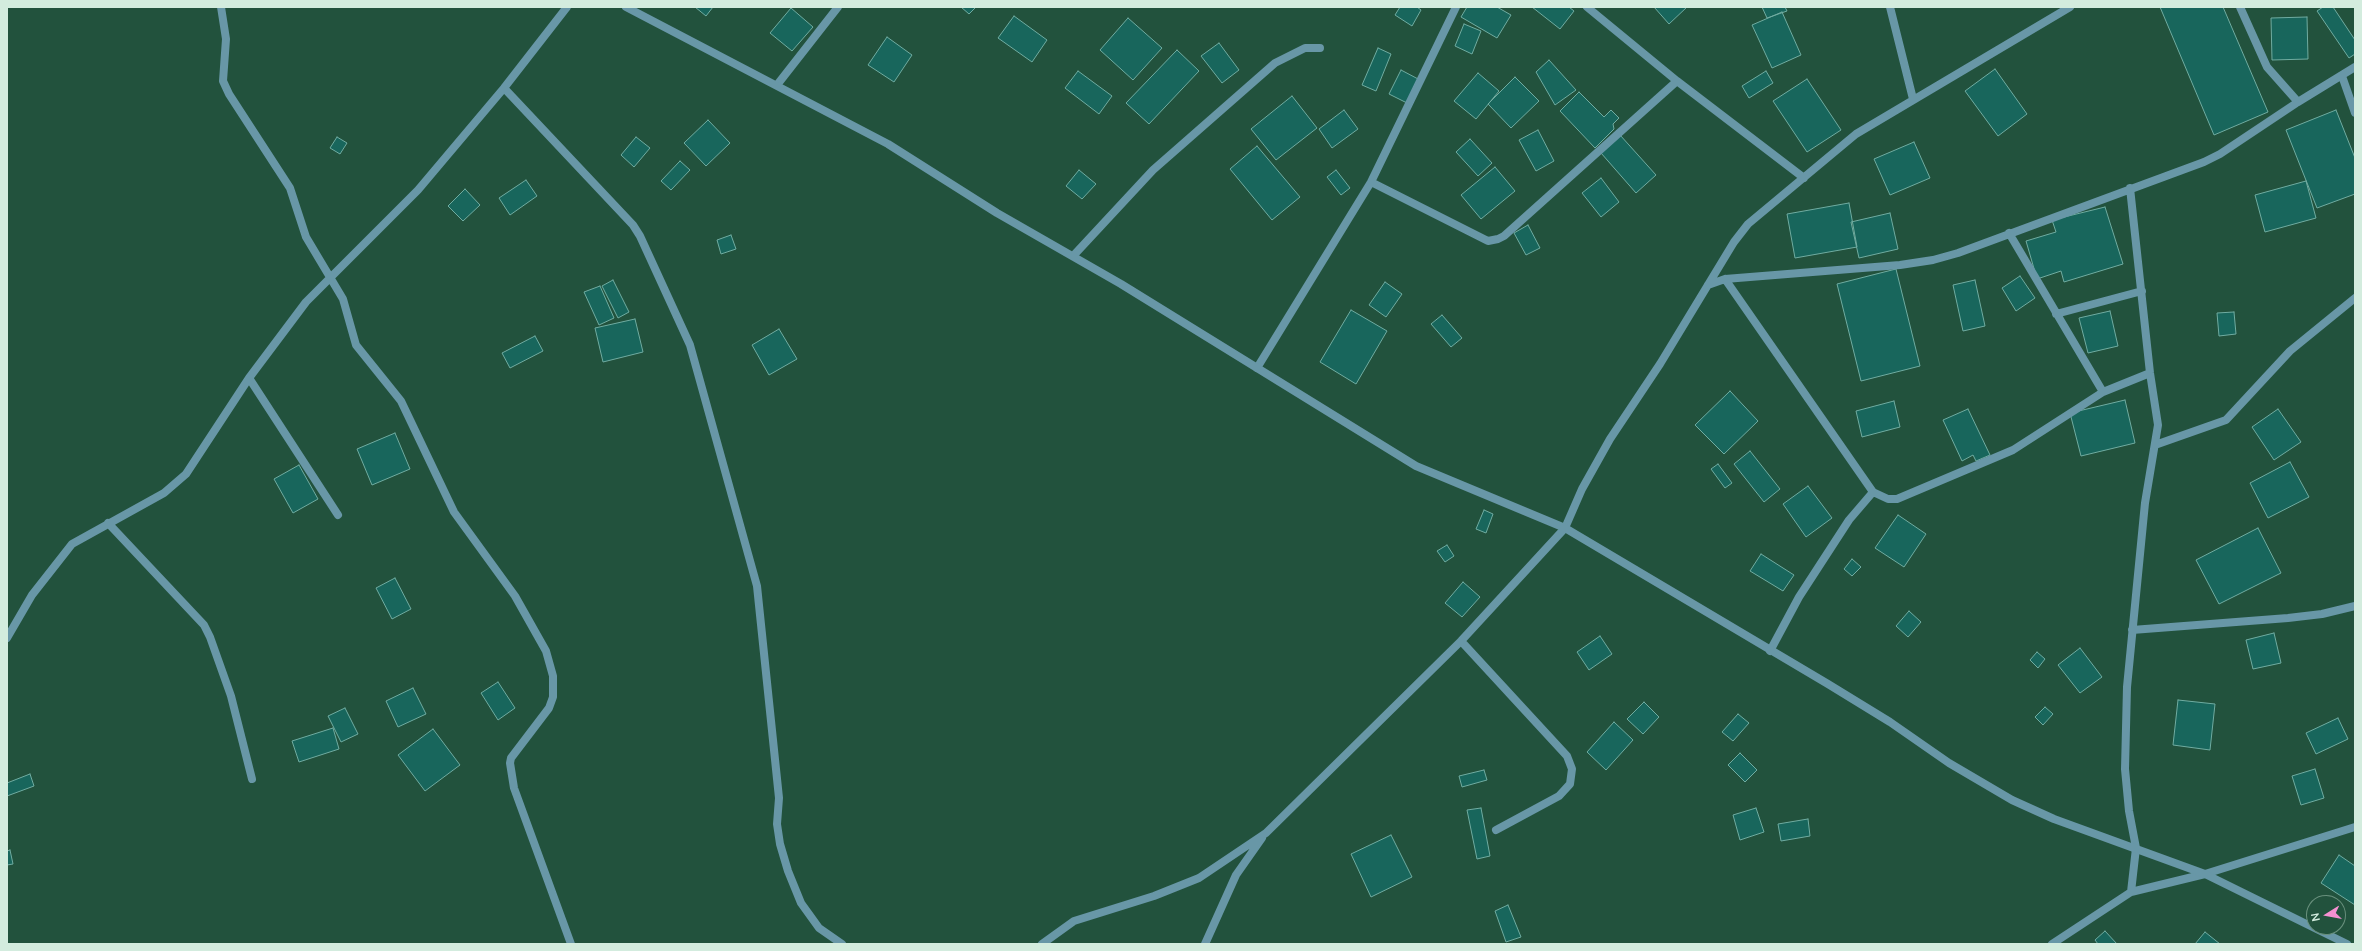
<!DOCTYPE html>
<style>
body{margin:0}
#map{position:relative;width:2362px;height:951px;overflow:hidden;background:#22523d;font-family:Mulish,sans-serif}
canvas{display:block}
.frame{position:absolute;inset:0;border:8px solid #d3ecde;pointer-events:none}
.north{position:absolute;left:2306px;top:895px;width:40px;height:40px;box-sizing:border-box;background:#22523d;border:1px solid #69907d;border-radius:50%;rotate:259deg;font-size:11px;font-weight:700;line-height:16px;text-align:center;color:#d3ecde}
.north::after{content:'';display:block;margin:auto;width:14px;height:18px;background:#f590d1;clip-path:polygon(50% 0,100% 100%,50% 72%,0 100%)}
</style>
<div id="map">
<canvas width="2362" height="951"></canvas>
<div class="frame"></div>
<div class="north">N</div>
</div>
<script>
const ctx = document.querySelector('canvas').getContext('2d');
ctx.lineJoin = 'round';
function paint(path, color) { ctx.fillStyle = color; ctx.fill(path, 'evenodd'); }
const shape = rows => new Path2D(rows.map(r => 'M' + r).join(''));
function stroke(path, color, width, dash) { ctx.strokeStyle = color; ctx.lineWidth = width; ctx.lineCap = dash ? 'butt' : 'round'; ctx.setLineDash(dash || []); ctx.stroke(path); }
const building = shape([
 [695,7,713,7,706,16,695,7],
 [961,7,976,7,969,14,961,7],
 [1400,7,1417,7,1421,10,1412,26,1395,15,1400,7],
 [1467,7,1497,7,1511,15,1497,38,1461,17,1467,7],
 [1532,7,1569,7,1574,11,1560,29,1532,7],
 [1654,7,1687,7,1669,24,1654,7],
 [1762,7,1785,7,1787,11,1767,18,1762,7],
 [2160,7,2223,7,2268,112,2214,135,2160,7],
 [2323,7,2333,7,2355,40,2355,54,2349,58,2317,11,2323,7],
 [791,8,813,27,792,51,770,33,791,8],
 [1782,12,1801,55,1772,68,1752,25,1782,12],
 [1014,16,1047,40,1032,62,998,38,1014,16],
 [2307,17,2308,59,2272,60,2271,18,2307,17],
 [1128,18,1162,48,1133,80,1100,50,1128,18],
 [1464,24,1481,31,1472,54,1455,46,1464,24],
 [887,37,912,55,894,82,868,65,887,37],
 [1219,43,1239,70,1222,83,1201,56,1219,43],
 [1378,48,1391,54,1376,91,1362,85,1378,48],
 [1177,50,1199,71,1149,124,1126,103,1177,50],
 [1549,60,1576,90,1555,105,1536,72,1549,60],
 [1995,69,2027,114,1998,136,1965,91,1995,69],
 [1401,70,1420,80,1407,103,1389,94,1401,70],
 [1078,71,1112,96,1099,114,1065,88,1078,71],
 [1766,71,1773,83,1749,98,1742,86,1766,71],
 [1478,73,1499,91,1476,119,1454,101,1478,73],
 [1515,77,1539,101,1511,128,1488,104,1515,77],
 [1807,79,1841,130,1807,152,1773,101,1807,79],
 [1579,92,1604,117,1611,110,1619,118,1613,124,1614,129,1595,148,1560,111,1579,92],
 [1292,96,1317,128,1276,160,1251,129,1292,96],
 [1344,110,1358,129,1332,148,1319,129,1344,110],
 [2336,110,2355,158,2355,194,2317,208,2286,130,2336,110],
 [708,120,730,143,706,166,684,143,708,120],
 [1538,130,1554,161,1536,171,1519,140,1538,130],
 [1620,135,1656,175,1636,193,1601,153,1620,135],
 [337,137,347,143,340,154,330,148,337,137],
 [636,137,650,148,634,167,621,155,636,137],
 [1470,139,1492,163,1478,176,1456,152,1470,139],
 [1914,142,1930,178,1890,195,1874,159,1914,142],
 [1257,146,1300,197,1272,220,1230,169,1257,146],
 [680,161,690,170,671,190,661,181,680,161],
 [1495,167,1515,191,1481,219,1461,195,1495,167],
 [1079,170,1096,184,1082,199,1066,186,1079,170],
 [1336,170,1350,188,1341,195,1327,177,1336,170],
 [1601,178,1619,202,1601,217,1582,193,1601,178],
 [526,180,537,196,510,215,499,198,526,180],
 [2306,181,2316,218,2265,232,2255,195,2306,181],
 [465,189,480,205,463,221,448,206,465,189],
 [1849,203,1857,247,1795,258,1787,214,1849,203],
 [2105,207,2123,264,2064,282,2061,271,2037,279,2026,241,2056,232,2052,220,2105,207],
 [1890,213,1898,249,1859,258,1851,222,1890,213],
 [1528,225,1540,248,1526,255,1514,233,1528,225],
 [731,235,736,249,721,254,717,240,731,235],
 [1896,269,1920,366,1861,381,1837,284,1896,269],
 [2020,276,2035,298,2016,311,2002,288,2020,276],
 [613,280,629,312,618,318,602,286,613,280],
 [1975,280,1985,326,1963,331,1953,285,1975,280],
 [1385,282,1402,294,1386,317,1369,305,1385,282],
 [600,286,614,318,599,325,584,292,600,286],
 [1351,310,1387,331,1356,384,1320,362,1351,310],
 [2110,311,2118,346,2088,353,2079,318,2110,311],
 [2234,312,2236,334,2219,336,2217,313,2234,312],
 [1442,315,1462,338,1451,347,1431,324,1442,315],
 [635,319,643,352,603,362,595,328,635,319],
 [779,329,797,359,769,375,752,345,779,329],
 [535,336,543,351,510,368,502,353,535,336],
 [1730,391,1758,421,1724,454,1695,425,1730,391],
 [2125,400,2135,443,2081,456,2070,413,2125,400],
 [1894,401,1900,427,1862,437,1856,411,1894,401],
 [1968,409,1990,455,1976,461,1973,455,1962,461,1943,420,1968,409],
 [2278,409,2301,442,2274,460,2252,427,2278,409],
 [395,433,410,469,372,485,357,449,395,433],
 [1750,451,1780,489,1764,502,1734,464,1750,451],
 [2290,462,2309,497,2268,518,2250,483,2290,462],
 [1718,464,1732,483,1725,488,1711,469,1718,464],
 [299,465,318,499,293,513,274,479,299,465],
 [1808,486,1832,518,1806,537,1783,504,1808,486],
 [1484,510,1493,514,1486,533,1476,529,1484,510],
 [1898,515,1926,534,1904,567,1875,548,1898,515],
 [2258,528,2281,573,2219,604,2196,560,2258,528],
 [1447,545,1454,556,1445,562,1437,551,1447,545],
 [1761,554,1794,575,1783,591,1750,571,1761,554],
 [1852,559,1861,567,1852,576,1844,569,1852,559],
 [395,578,411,609,392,619,376,588,395,578],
 [1463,582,1480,597,1462,617,1445,603,1463,582],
 [1909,611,1921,622,1908,637,1896,626,1909,611],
 [2274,633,2281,663,2253,669,2246,640,2274,633],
 [1600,636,1612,654,1589,670,1577,652,1600,636],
 [2080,648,2102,677,2080,693,2058,665,2080,648],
 [2037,652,2045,659,2038,668,2030,660,2037,652],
 [498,682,515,708,498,720,481,693,498,682],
 [413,688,426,714,398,727,386,701,413,688],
 [2178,700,2215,704,2210,750,2173,745,2178,700],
 [1644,702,1659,717,1643,734,1627,719,1644,702],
 [2045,707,2053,714,2043,725,2035,717,2045,707],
 [345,708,358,734,341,742,328,716,345,708],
 [1738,714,1749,723,1733,741,1722,732,1738,714],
 [2338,718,2348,739,2316,754,2306,733,2338,718],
 [1614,722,1633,740,1606,770,1587,752,1614,722],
 [333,728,339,749,299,762,292,741,333,728],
 [433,729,460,765,425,791,398,755,433,729],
 [1740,753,1757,770,1745,782,1728,765,1740,753],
 [2315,769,2324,798,2301,805,2292,776,2315,769],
 [1484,770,1487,780,1462,787,1459,776,1484,770],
 [30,774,34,786,7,796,7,783,30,774],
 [1481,808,1490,856,1477,859,1467,810,1481,808],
 [1756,808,1764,832,1740,840,1733,815,1756,808],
 [1808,819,1810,836,1781,841,1778,824,1808,819],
 [1391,835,1412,877,1371,897,1351,854,1391,835],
 [10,850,13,864,7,865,7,851,10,850],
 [2339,855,2355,866,2355,905,2321,883,2339,855],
 [1508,905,1521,937,1506,942,1495,911,1508,905],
 [2105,931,2117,944,2098,944,2095,940,2105,931],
 [2205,932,2220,944,2195,944,2205,932]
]);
paint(building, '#18665c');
stroke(building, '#70aca1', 1);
stroke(shape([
 [221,7,226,39,223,81,229,94,290,188,306,237,343,299,356,345,401,401,454,512,515,596,546,651,553,676,553,697,549,708,511,758,510,763,514,788,571,944],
 [1587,7,1677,81,1804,178],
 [1890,7,1913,99],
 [2240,7,2267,67,2298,102],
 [2342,76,2355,113],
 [777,85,838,7],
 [504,88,633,225,640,236,690,345,757,586,779,798,777,824,780,844,788,871,801,903,819,928,842,944],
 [1371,182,1488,241,1498,239,1504,236,1677,81],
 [2130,188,2150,373,2158,425,2145,503,2127,687,2125,769,2129,811,2136,848,2131,892],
 [2009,233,2103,392],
 [1074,255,1153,170,1275,63,1305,48,1320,48],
 [1725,279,1873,492,1888,499,1897,499,2013,450,2103,392,2150,373],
 [1708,285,1725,279,1900,265,1933,260,1958,253,2204,162,2220,154,2298,102,2355,67],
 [2056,314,2142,291],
 [1257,368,1371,182,1456,7],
 [249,378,338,515],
 [2155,445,2226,420,2290,351,2355,298],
 [108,523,204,625,210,637,231,696,252,779],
 [2132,630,2288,618,2322,614,2355,606],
 [7,638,32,595,72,544,164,493,186,474,249,378,306,302,418,190,504,88,567,7],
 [1461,641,1567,756,1572,769,1570,784,1559,796,1496,830],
 [1770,651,1799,597,1849,520,1873,492],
 [1042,944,1074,921,1154,896,1199,878,1266,833,1461,641,1565,528,1582,489,1610,439,1660,364,1734,242,1748,224,1856,134,2070,7],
 [1205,944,1236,875,1262,838],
 [2052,944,2131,892,2205,874,2355,827]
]), '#6897a7', 8);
stroke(shape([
 [626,7,888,144,997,213,1121,284,1416,466,1565,528,1828,684,1890,722,1949,763,2012,800,2054,819,2205,874,2347,944]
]), '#6897a7', 8);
</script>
